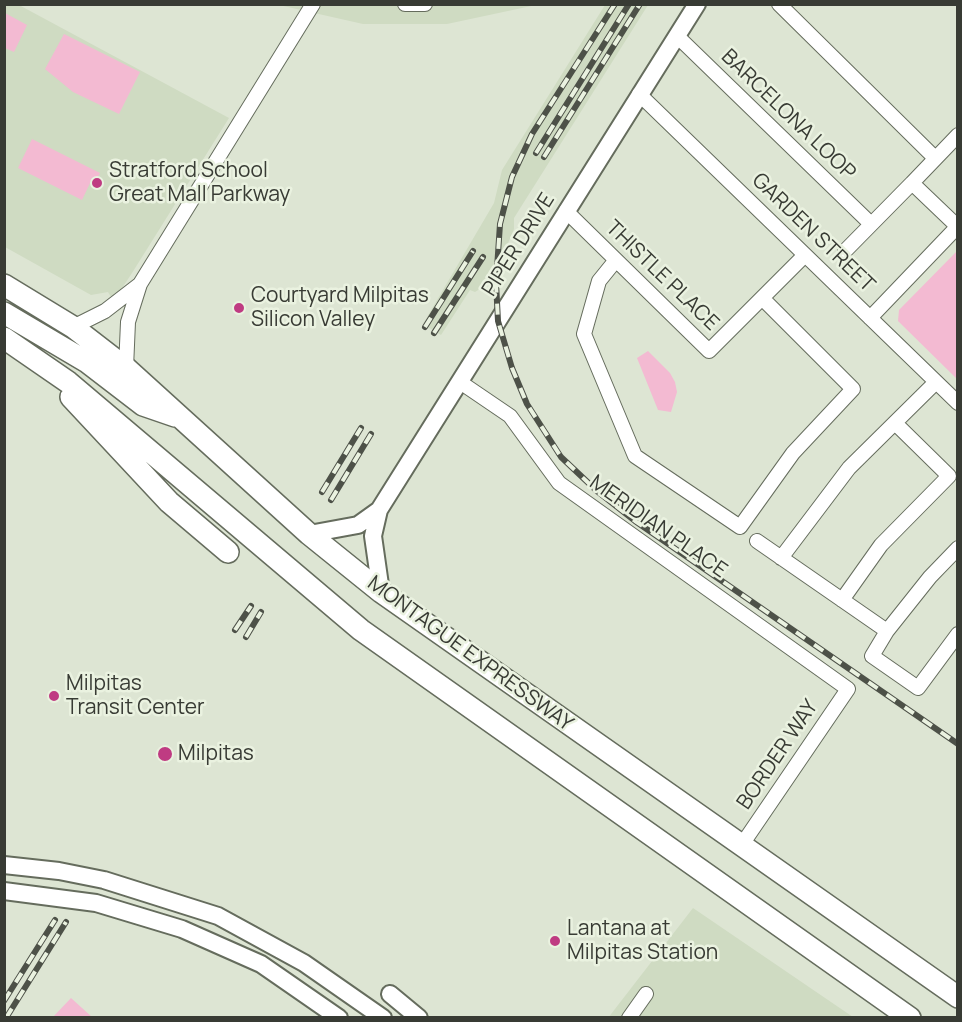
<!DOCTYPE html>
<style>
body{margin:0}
#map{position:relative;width:962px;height:1022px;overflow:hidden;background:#dde5d3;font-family:Manrope,sans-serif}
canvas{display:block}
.frame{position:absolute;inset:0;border:6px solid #383b34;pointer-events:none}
</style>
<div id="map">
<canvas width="962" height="1022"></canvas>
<div class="frame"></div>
</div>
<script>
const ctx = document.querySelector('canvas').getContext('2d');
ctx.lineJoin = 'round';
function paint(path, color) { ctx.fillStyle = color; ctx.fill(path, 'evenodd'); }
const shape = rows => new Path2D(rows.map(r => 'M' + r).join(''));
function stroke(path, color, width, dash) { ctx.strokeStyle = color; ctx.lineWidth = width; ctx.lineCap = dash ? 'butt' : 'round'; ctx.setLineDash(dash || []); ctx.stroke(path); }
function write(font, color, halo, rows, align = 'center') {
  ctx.font = font + ' Manrope,sans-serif'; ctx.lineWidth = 5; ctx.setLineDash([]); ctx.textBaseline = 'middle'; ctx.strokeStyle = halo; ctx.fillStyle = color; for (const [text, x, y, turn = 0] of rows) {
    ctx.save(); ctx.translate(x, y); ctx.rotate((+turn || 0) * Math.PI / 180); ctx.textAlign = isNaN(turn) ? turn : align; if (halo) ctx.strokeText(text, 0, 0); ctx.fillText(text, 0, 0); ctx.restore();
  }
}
paint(shape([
 [4,5,19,5,229,118,132,273,122,288,111,297,108,292,91,295,5,247],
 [279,5,536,5,447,24,363,24],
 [605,5,648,5,514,218,514,229,506,248,508,253,503,261,504,274,475,292,470,290,441,335,423,324,494,203,502,170],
 [693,908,853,1017,608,1018]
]), '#cfdbc2');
paint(shape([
 [5,13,27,25,14,52,5,48],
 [64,34,140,72,119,114,73,92,45,69],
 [32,139,100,173,95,182,91,181,82,200,18,168],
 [957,251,957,379,898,321,899,310],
 [648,351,670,373,675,382,677,392,671,412,658,410,637,358],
 [71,998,92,1017,53,1017]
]), '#f3bad2');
const minor = shape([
 [405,4,425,4],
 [779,4,935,158],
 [677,36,871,224],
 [639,94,958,403],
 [912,183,958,135],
 [566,211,709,351,805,255],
 [845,251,912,183,957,226],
 [616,260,599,281,584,334,635,456,740,527,793,453,853,389,762,298],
 [870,318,958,226],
 [73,327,105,311,140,284],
 [126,368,128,322,140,284,313,4],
 [460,382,510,416,559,483,848,689,741,846],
 [757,541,887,631],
 [958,548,930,577,887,631,872,656,918,688,958,634],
 [781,558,849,468,936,382],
 [842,600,881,545,949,476,895,423],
 [629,1018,646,994]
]);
const tertiary = shape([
 [309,534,358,525,379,510],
 [381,592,373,536,379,510,697,4],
 [4,865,59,871,104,880,218,916,304,963,383,1018],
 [4,891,96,903,182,929,261,964,339,1018],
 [390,994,419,1018]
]);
const trunk = shape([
 [4,285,73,327,126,368,309,534,381,592,958,997],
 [4,313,87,362,143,405,175,416],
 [4,338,68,382,361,630,910,1018],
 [71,397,169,502,228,552]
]);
stroke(minor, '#656c5d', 16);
stroke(tertiary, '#656c5d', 20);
stroke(trunk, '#656c5d', 24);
stroke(minor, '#fff', 14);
stroke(tertiary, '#fff', 16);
stroke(trunk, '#fff', 21);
const rail = shape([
 [615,4,532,134,512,177,500,224,496,283,498,321,512,368,527,404,561,457,598,492,635,521,958,744],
 [536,153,629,4],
 [544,157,640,4],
 [425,327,473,251],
 [434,333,483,257],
 [322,492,361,428],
 [331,500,371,434],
 [235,630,251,606],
 [246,637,261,612],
 [4,1001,55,920],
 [6,1018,66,922]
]);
stroke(rail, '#4d5148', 6);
stroke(rail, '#eaf2e0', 4, [11]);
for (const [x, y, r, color] of [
 [97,183,6,"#bf3b82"],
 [239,308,6,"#bf3b82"],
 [54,696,6,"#bf3b82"],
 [165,754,8,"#bf3b82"],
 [555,941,6,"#bf3b82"]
]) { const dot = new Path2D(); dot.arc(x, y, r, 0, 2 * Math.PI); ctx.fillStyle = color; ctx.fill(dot); stroke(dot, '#eaf2e0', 2); }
write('21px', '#383b34', '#eaf2e0', [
 ["BARCELONA LOOP",788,115,44],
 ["GARDEN STREET",813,233,44],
 ["PIPER DRIVE",519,245,-58],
 ["THISTLE PLACE",662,276,44],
 ["MERIDIAN PLACE",658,527,35],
 ["MONTAGUE EXPRESSWAY",470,654,36],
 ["BORDER WAY",778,755,-56]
]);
write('21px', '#383b34', '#eaf2e0', [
 ["Stratford School",109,171],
 ["Great Mall Parkway",109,195],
 ["Courtyard Milpitas",251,296],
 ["Silicon Valley",251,320],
 ["Milpitas",66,684],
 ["Transit Center",66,708],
 ["Milpitas",178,754],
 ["Lantana at",567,929],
 ["Milpitas Station",567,953]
], 'left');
</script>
